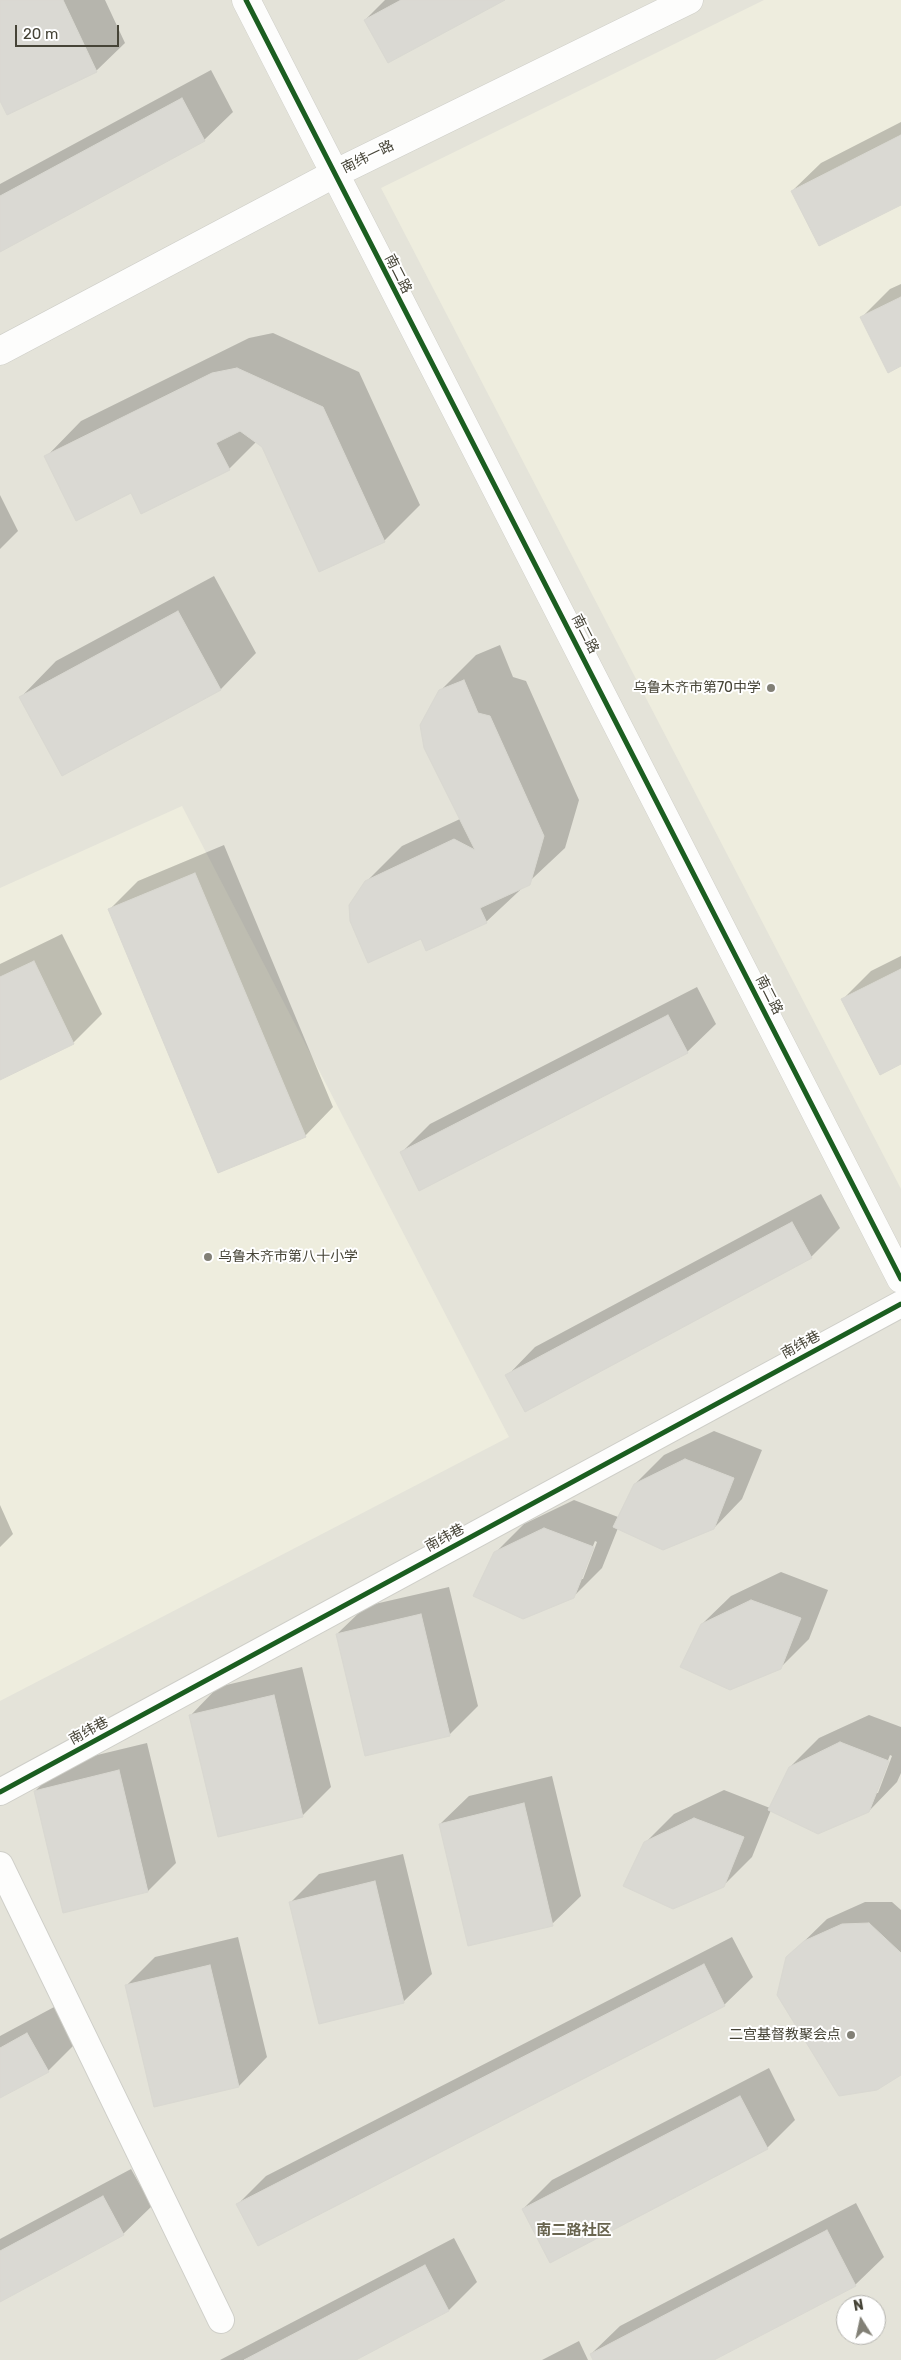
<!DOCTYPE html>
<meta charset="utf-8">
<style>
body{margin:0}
#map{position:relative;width:901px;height:2360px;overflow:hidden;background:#f0f0eb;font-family:Rubik,sans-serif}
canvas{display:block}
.north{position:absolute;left:836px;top:2295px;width:50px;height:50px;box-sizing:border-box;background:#fff;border:1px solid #b5b4af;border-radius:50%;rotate:350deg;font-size:14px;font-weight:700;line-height:20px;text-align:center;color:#464437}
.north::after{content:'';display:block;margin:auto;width:18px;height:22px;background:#828076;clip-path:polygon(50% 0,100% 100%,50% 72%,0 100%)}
.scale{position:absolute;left:15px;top:25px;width:104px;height:22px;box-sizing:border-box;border:2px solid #464437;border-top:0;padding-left:6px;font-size:15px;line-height:18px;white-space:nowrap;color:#464437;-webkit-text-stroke:4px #fff;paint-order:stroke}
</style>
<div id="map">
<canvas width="901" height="2360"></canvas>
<div class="north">N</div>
<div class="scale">20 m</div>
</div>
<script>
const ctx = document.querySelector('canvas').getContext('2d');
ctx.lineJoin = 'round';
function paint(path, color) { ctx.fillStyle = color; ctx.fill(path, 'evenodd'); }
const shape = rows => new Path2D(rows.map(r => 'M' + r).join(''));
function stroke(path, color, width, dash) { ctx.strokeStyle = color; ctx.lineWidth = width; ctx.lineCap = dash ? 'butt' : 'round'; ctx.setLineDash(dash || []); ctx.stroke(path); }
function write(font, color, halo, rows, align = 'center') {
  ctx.font = font + ' Rubik,"Noto Sans SC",sans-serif'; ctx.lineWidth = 4; ctx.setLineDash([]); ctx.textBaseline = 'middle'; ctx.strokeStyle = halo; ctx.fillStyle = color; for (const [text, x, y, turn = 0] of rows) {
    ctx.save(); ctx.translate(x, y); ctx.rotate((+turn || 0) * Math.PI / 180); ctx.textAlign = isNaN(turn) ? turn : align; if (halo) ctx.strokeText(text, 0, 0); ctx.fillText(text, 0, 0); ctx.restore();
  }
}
paint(shape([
 [0,0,901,0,901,2360,0,2360],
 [846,2305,876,2305,876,2335,846,2335]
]), '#e4e3d9');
paint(shape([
 [764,0,901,0,901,1189,381,188],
 [182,806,509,1437,0,1701,0,888]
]), '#eeedde');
paint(shape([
 [0,0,105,0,125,43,96,71,0,98],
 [385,0,502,0,365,20],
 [211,70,233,112,204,140,0,250,0,184],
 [901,122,901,204,792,191,821,163],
 [901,284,901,365,862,317,890,289],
 [273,333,359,372,420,505,384,541,257,441,229,469,131,492,46,457,81,421,249,338],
 [0,495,18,531,0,549],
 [214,576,256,653,221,689,63,774,21,697,56,661],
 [500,645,513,677,526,681,579,800,565,848,486,922,422,937,366,882,402,846,460,819,440,691,476,655],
 [224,845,333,1107,305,1136,110,909,138,881],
 [62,934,102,1014,73,1043,0,1078,0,964],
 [901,956,901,1063,843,999,871,971],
 [697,987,716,1024,687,1052,401,1153,430,1124],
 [821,1194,840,1228,811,1257,525,1410,507,1376,535,1347],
 [714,1431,762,1450,742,1499,714,1528,618,1528,602,1568,573,1597,495,1553,524,1524,574,1500,618,1517,635,1484,664,1455],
 [595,1541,597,1542,583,1579,580,1579],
 [0,1505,13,1534,0,1547],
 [781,1572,828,1590,809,1639,780,1668,702,1624,731,1596],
 [449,1587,478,1706,449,1735,337,1634,366,1606],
 [302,1667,331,1787,302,1816,190,1716,218,1687],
 [869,1715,901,1727,901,1773,897,1782,869,1811,771,1810,752,1857,723,1886,645,1843,674,1814,724,1790,770,1808,790,1767,819,1738],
 [890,1755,892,1756,878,1793,875,1793],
 [147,1743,176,1863,148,1891,35,1791,64,1763],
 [552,1776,581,1896,552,1924,440,1824,469,1796],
 [403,1854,432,1974,403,2002,291,1902,319,1874],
 [865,1902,892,1902,901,1910,901,2074,788,1957,827,1919],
 [238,1937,267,2057,239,2086,126,1986,155,1957],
 [732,1937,753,1977,724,2005,238,2204,266,2176],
 [56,2006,76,2043,48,2071,0,2097,0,2036],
 [769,2068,795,2120,767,2148,523,2209,552,2180],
 [131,2169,152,2206,123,2234,0,2301,0,2239],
 [856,2203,884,2257,855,2285,711,2360,595,2360,591,2354,620,2326],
 [454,2238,477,2282,449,2310,353,2360,220,2360],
 [579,2341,588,2360,542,2360]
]), '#0003');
const building = shape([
 [0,0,63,0,97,72,7,115,0,101,0,0],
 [401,0,505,0,388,63,364,20,401,0],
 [182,98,205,141,0,252,0,196,182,98],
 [901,135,901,205,819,246,791,191,901,135],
 [901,297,901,366,888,373,860,317,901,297],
 [237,368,323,407,385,542,319,572,262,447,240,431,216,443,230,470,141,514,131,493,76,521,44,456,212,373,237,368],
 [178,611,221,690,62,776,19,697,178,611],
 [464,680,478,713,490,716,544,836,530,885,480,908,487,923,426,951,421,939,368,963,350,921,349,905,365,881,454,839,475,850,424,748,420,725,439,690,464,680],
 [195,873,306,1137,218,1173,108,909,195,873],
 [34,961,74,1044,0,1080,0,977,34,961],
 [901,969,901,1064,880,1075,841,999,901,969],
 [668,1015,688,1053,419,1191,400,1152,668,1015],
 [792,1222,812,1258,525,1412,505,1375,792,1222],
 [685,1459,734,1478,714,1529,663,1550,613,1527,634,1484,685,1459],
 [544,1528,594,1547,574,1598,523,1619,473,1596,494,1552,544,1528],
 [751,1600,801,1618,781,1669,730,1690,680,1667,701,1624,751,1600],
 [421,1614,450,1736,365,1756,336,1634,421,1614],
 [274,1695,303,1817,218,1837,189,1715,274,1695],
 [840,1742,889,1761,869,1812,818,1834,768,1810,789,1767,840,1742],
 [119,1770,148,1892,63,1913,34,1791,119,1770],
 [524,1803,553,1926,468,1946,439,1824,524,1803],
 [694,1818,744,1837,724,1887,673,1909,623,1886,644,1842,694,1818],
 [375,1881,404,2003,319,2024,289,1902,375,1881],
 [869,1923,901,1953,901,2075,877,2090,839,2096,777,1995,786,1957,804,1941,842,1924,869,1923],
 [704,1964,725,2006,258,2246,236,2204,704,1964],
 [210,1965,239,2087,154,2107,125,1985,210,1965],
 [27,2033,49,2072,0,2098,0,2048,27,2033],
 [740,2096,768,2149,550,2263,522,2209,740,2096],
 [103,2196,124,2235,0,2302,0,2251,103,2196],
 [827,2230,856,2286,714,2360,593,2360,590,2354,827,2230],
 [425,2265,449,2311,356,2360,244,2360,425,2265]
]);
paint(building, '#dad9d3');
stroke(building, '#d9d8d1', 1);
const minor = shape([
 [0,1792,901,1304],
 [0,1865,221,2320]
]);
const tertiary = shape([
 [246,0,901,1279],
 [0,351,334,174,689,0]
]);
stroke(minor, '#cecec8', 28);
stroke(tertiary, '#cecec8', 29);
stroke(minor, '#fdfdfc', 26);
stroke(tertiary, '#fdfdfc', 28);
stroke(shape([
 [246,0,901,1279],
 [0,1792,901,1304]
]), '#1b5e20', 5);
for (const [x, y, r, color] of [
 [771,688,5,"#828076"],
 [208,1257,5,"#828076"],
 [851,2035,5,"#828076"]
]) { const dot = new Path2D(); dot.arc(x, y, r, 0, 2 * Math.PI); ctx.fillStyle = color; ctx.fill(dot); stroke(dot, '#fff', 2); }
write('14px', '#464437', '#fff', [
 ["南纬一路",368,157,-26],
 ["南二路",398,274,63],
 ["南二路",585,634,63],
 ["南二路",769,995,63],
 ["南纬巷",801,1345,-28],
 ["南纬巷",445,1538,-28],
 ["南纬巷",89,1731,-28]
]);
write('14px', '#464437', '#fff', [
 ["乌鲁木齐市第70中学",761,688],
 ["乌鲁木齐市第八十小学",218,1257,"left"],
 ["二宫基督教聚会点",841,2035]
], 'right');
write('bold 15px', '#69654f', '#fff', [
 ["南二路社区",574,2231]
]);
</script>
